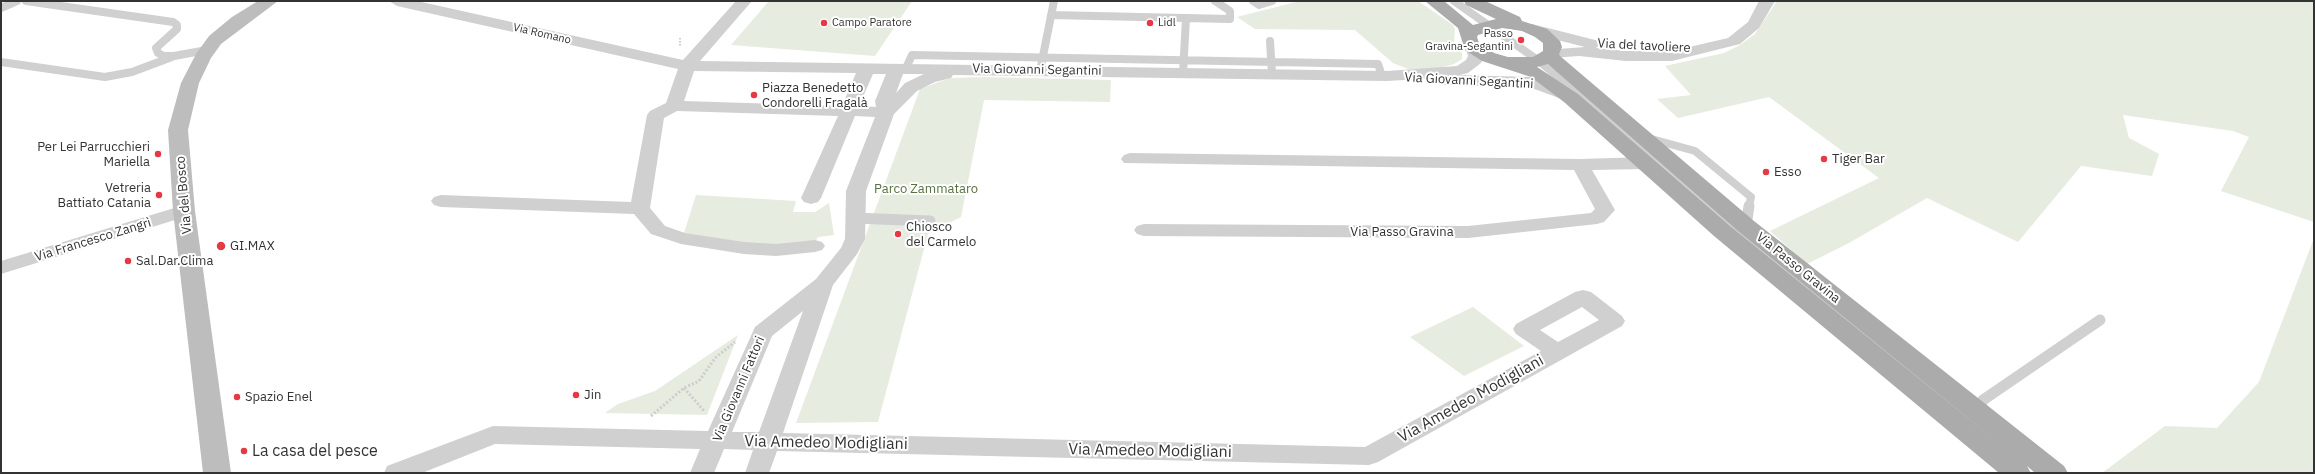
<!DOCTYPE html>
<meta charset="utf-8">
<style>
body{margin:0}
#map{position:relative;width:2315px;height:474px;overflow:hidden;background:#fff;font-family:"IBM Plex Sans",sans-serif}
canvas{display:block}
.frame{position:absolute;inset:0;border:2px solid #333;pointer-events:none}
</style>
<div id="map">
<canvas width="2315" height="474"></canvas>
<div class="frame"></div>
</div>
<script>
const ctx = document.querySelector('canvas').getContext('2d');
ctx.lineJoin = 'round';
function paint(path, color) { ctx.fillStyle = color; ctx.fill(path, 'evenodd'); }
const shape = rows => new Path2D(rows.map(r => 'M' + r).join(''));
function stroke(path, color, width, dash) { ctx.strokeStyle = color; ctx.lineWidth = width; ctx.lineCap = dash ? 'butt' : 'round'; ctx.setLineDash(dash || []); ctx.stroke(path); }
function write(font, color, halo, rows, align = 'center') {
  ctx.font = font + ' "IBM Plex Sans",sans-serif'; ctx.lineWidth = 4; ctx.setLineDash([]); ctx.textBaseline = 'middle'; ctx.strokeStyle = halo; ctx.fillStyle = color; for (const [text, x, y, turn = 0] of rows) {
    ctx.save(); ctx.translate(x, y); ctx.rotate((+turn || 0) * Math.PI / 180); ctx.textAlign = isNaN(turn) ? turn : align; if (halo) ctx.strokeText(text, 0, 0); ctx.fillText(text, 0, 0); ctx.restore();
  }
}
paint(shape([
 [769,1,912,1,875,56,731,45],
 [1300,1,1418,1,1453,25,1455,29,1454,42,1462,53,1462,59,1454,64,1436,69,1408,69,1393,63,1355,30,1255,29,1237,17],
 [1777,1,2314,1,2314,222,2221,191,2249,137,2233,131,2123,115,2129,138,2159,154,2152,176,2081,166,2018,242,1927,198,1849,243,1807,264,1770,231,1879,178,1769,97,1678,118,1657,99,1691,95,1665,66,1724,53,1740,45,1755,34],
 [984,77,1111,80,1110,102,984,100,961,217,928,234,878,422,796,423,920,89,950,78],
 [696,195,796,201,793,212,815,212,829,203,834,235,818,237,815,242,782,245,749,244,684,233],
 [2314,238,2314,473,2102,473,2165,426,2217,428,2259,382],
 [1473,307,1524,346,1464,376,1410,337],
 [738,335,707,415,605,413,618,404,655,391]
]), '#e6ecdf');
stroke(shape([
 [680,38,680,46]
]), '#cdcdcd', 2, [1.5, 1.5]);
stroke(shape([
 [684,388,705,412],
 [651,416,684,388,699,381,715,358,735,342]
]), '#cdcdcd', 3, [2, 2]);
stroke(shape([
 [26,1,173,22,177,25,177,29,156,48,158,53,164,56,174,56,207,50],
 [1253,1,1259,5,1272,1],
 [1454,1,1539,61,1710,207],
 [1,8,17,1],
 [1051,15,1230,19,1230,11,1215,1],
 [1270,41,1272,74],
 [1,62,105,77,132,72,172,57],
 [906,68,912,55,1378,64,1382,76],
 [1040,71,1054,1],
 [1183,73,1186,18],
 [1648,138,1695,151,1751,197,1749,207]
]), '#d0d0d0', 8);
stroke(shape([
 [1709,206,1991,436],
 [854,218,930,221],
 [1746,226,1749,206],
 [1977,411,1983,400,2100,320]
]), '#d0d0d0', 11);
paint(shape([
 [389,1,417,1,683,60,736,1,752,1,700,61,1387,71,1457,66,1466,60,1468,56,1466,49,1468,46,1474,44,1480,46,1482,49,1484,56,1481,63,1468,73,1460,75,1531,77,1573,92,1576,96,1573,100,1567,101,1529,87,1445,85,1439,84,1438,78,1387,81,953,75,951,78,935,82,917,91,894,114,866,191,865,239,857,254,833,285,783,433,1365,447,1541,351,1516,334,1513,329,1516,324,1575,292,1583,290,1591,292,1622,316,1625,321,1622,326,1378,462,1369,465,777,451,769,473,745,473,753,450,724,449,714,473,690,473,700,449,495,444,422,473,384,473,387,466,493,426,708,431,755,327,816,279,841,248,845,239,846,191,875,117,855,116,821,198,818,202,811,204,804,202,801,198,838,116,677,111,664,118,650,208,665,226,685,233,744,242,776,244,815,240,822,242,825,246,822,250,815,252,776,256,744,254,681,244,651,234,634,214,441,207,434,205,431,201,434,197,441,195,631,202,647,115,650,111,666,103,678,69,397,6,389,1],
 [694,71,856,73,842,106,684,101,694,71],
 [873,74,886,74,875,101,876,107,859,106,873,74],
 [903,74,924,74,905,83,896,93,903,74],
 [1582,307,1599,320,1558,342,1540,330,1582,307],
 [803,311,759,432,732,432,772,336,803,311],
 [1759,1,1775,1,1759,28,1740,44,1672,61,1626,61,1579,56,1551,58,1545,56,1543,53,1545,50,1585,47,1526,32,1524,29,1526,26,1532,24,1599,41,1601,44,1596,48,1626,51,1672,51,1728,38,1748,22,1759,1],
 [1130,153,1580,159,1645,157,1652,159,1654,163,1652,167,1645,169,1592,170,1615,210,1604,222,1597,224,1468,238,1144,236,1137,234,1134,230,1137,226,1144,224,1468,226,1591,213,1595,209,1574,170,1124,163,1121,159,1124,155,1130,153],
 [184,205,191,207,194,211,191,215,1,274,1,261,184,205]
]), '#d0d0d0');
paint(shape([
 [258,1,278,1,221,44,211,58,199,83,188,130,195,211,231,473,203,473,173,211,168,130,181,83,196,54,209,36,232,17,258,1]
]), '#bdbdbd');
paint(shape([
 [1425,1,1444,1,1473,25,1496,19,1466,5,1464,1,1485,1,1520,17,1522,21,1547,29,1560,41,1562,47,1559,54,1560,56,1754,221,2064,466,2068,473,2035,473,2027,466,2031,473,1999,473,1714,236,1564,102,1531,77,1482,61,1465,50,1458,28,1425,1],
 [1502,28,1522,31,1535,37,1543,43,1543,51,1533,57,1508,57,1494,53,1479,43,1477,37,1478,35,1502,28],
 [1548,64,1738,231,2000,444,1730,226,1578,94,1537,67,1548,64]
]), '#ababab');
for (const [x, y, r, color] of [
 [824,23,4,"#e63946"],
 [1150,23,4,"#e63946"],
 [1521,40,4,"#e63946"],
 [754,95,4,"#e63946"],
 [158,154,4,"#e63946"],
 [1824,159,4,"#e63946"],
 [1766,172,4,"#e63946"],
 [159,195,4,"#e63946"],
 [898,234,4,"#e63946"],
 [221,246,5,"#e63946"],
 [128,261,4,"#e63946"],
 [576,395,4,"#e63946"],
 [237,397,4,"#e63946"],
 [244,451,4,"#e63946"]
]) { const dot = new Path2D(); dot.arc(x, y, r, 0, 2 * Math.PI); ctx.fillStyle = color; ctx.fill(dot); stroke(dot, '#fff', 1.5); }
write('11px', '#333', '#fff', [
 ["Campo Paratore",832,23],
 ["Lidl",1158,23],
 ["Passo",1513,34,"right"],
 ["Gravina-Segantini",1513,47,"right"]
], 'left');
write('11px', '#333', '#fff', [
 ["Via Romano",542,34,13]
]);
write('13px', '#333', '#fff', [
 ["Via del tavoliere",1644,46,3],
 ["Via Giovanni Segantini",1037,70,1],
 ["Via Giovanni Segantini",1469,81,3],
 ["Via del Bosco",184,195,-95],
 ["Via Passo Gravina",1402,232],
 ["Via Francesco Zangrì",93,240,-17],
 ["Via Passo Gravina",1798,268,39],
 ["Via Giovanni Fattori",739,389,-67]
]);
write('13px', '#333', '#fff', [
 ["Piazza Benedetto",762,88],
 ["Condorelli Fragalà",762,103],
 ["Per Lei Parrucchieri",150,147,"right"],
 ["Mariella",150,162,"right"],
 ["Tiger Bar",1832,159],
 ["Esso",1774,172],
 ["Vetreria",151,188,"right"],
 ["Battiato Catania",151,203,"right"],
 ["Chiosco",906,227],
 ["del Carmelo",906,242],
 ["GI.MAX",230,246],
 ["Sal.Dar.Clima",136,261],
 ["Jin",584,395],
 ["Spazio Enel",245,397]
], 'left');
write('13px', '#56703f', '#fff', [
 ["Parco Zammataro",926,189]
]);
write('16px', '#333', '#fff', [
 ["Via Amedeo Modigliani",1471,399,-29],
 ["Via Amedeo Modigliani",826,443,1],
 ["Via Amedeo Modigliani",1150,451,1]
]);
write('16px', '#333', '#fff', [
 ["La casa del pesce",252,451]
], 'left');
</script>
